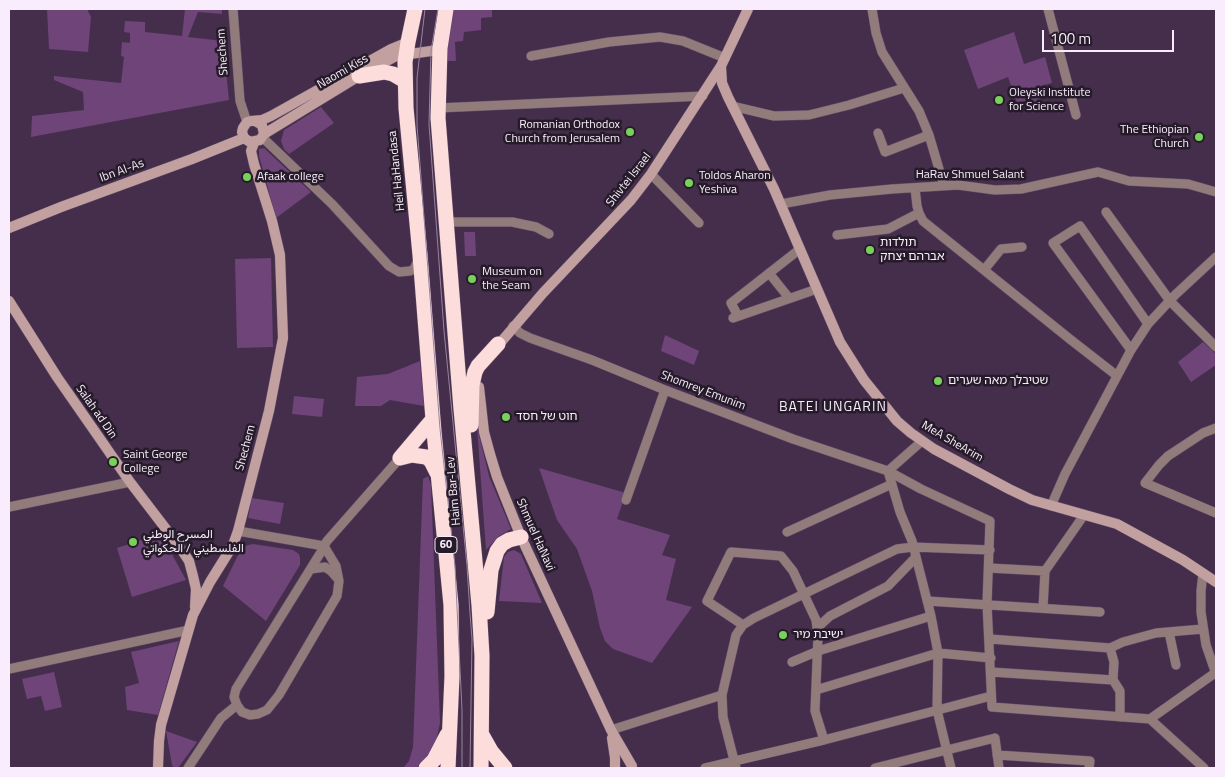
<!DOCTYPE html>
<meta charset="utf-8">
<style>
body{margin:0}
#map{position:relative;width:1225px;height:777px;overflow:hidden;background:#452e4c;font-family:"Titillium Web",sans-serif}
canvas{display:block}
.frame{position:absolute;inset:0;border:10px solid #f9edfd;pointer-events:none}
.scale{position:absolute;left:1042px;top:30px;width:132px;height:22px;box-sizing:border-box;border:2px solid #f9edfd;border-top:0;padding-left:6px;font-size:15px;line-height:18px;white-space:nowrap;color:#f9edfd;-webkit-text-stroke:4px #261b29;paint-order:stroke}
</style>
<div id="map">
<canvas width="1225" height="777"></canvas>
<div class="frame"></div>
<div class="scale">100 m</div>
</div>
<script>
const ctx = document.querySelector('canvas').getContext('2d');
ctx.lineJoin = 'round';
function paint(path, color) { ctx.fillStyle = color; ctx.fill(path, 'evenodd'); }
const shape = rows => new Path2D(rows.map(r => 'M' + r).join(''));
function stroke(path, color, width, dash) { ctx.strokeStyle = color; ctx.lineWidth = width; ctx.lineCap = dash ? 'butt' : 'round'; ctx.setLineDash(dash || []); ctx.stroke(path); }
function write(font, color, halo, rows, align = 'center') {
  ctx.font = font + ' "Titillium Web",Vazirmatn,"Noto Sans Hebrew",sans-serif'; ctx.lineWidth = 5; ctx.setLineDash([]); ctx.textBaseline = 'middle'; ctx.strokeStyle = halo; ctx.fillStyle = color; for (const [text, x, y, turn = 0] of rows) {
    ctx.save(); ctx.translate(x, y); ctx.rotate((+turn || 0) * Math.PI / 180); ctx.textAlign = isNaN(turn) ? turn : align; if (halo) ctx.strokeText(text, 0, 0); ctx.fillText(text, 0, 0); ctx.restore();
  }
}
paint(shape([
 [47,9,87,9,91,17,88,52,49,49],
 [185,9,222,9,222,14,198,12,188,37,223,41,229,100,31,137,32,116,84,110,83,92,54,80,54,76,121,83,124,57,121,56,122,42,130,43,130,33,124,32,125,21,145,22,145,32,182,36],
 [452,9,492,9,492,17,481,18,481,30,464,32,463,41,455,42,456,61,446,61],
 [1014,32,1024,64,1045,57,1052,83,1036,87,1041,102,1019,109,1008,77,978,89,964,50],
 [321,107,334,123,289,154,284,149,281,141,284,130],
 [264,148,311,192,276,218,259,156,259,149],
 [464,232,475,232,476,256,465,256],
 [271,258,273,347,237,348,235,259],
 [665,335,699,351,694,365,661,351],
 [1203,342,1216,354,1216,365,1191,382,1178,362],
 [420,361,424,406,390,400,381,406,355,406,357,377,388,374],
 [294,396,324,399,322,417,292,414],
 [477,427,489,476,511,529,499,536,486,550],
 [539,468,626,493,617,519,670,535,662,555,676,559,666,600,692,607,652,663,613,649,605,641,600,628,592,591,577,549,557,520],
 [428,476,431,485,440,723,435,746,426,760,416,768,403,768,409,761,413,747,423,479],
 [252,498,284,503,280,524,248,518],
 [150,537,161,541,168,547,186,580,132,597,117,548],
 [253,544,293,550,299,554,300,558,300,565,266,621,223,586,241,549,245,546],
 [514,550,521,554,542,603,499,601,504,557,508,552],
 [179,641,158,715,127,710,125,687,139,683,131,652],
 [54,672,62,707,45,711,41,696,27,699,22,679],
 [166,731,197,742,178,768,174,768,172,765]
]), '#6e4479');
const street = shape([
 [233,9,240,101,247,122],
 [872,9,876,33,882,52,919,111,929,135,944,186],
 [1048,9,1076,115],
 [531,56,609,42,660,37,683,41,725,58],
 [732,106,774,116,809,115,849,105,904,88],
 [438,108,703,96],
 [878,133,885,152,929,135],
 [263,138,332,204,389,266,399,272,410,271,414,269,419,258],
 [651,174,699,223],
 [915,188,917,206,919,213,923,221,1071,340,1116,375],
 [781,204,830,195,892,189,958,185,995,190,1021,189,1098,172,1129,181,1188,184,1216,192],
 [1106,212,1170,301,1216,347],
 [446,222,512,222,536,227,549,234],
 [837,235,888,229,919,213],
 [984,270,1001,249,1022,247],
 [769,273,789,298],
 [738,316,731,303,800,249],
 [733,318,817,289],
 [513,326,520,333,530,338,592,360,665,390,793,439,888,471,921,489,990,521,987,604,992,707,1150,719],
 [1131,350,1053,243,1080,226,1148,324],
 [1216,428,1203,433,1168,456,1159,465,1145,483,1216,513],
 [888,471,900,512,912,541,931,616,938,653,937,710,951,768],
 [888,471,922,441],
 [626,500,665,390],
 [1051,506,1065,474,1131,350,1148,324,1175,295,1216,257],
 [9,507,130,482],
 [238,531,324,546,336,566,339,581,337,596,279,695,267,710,258,714,250,715,242,712,237,705,234,697,236,689,321,552,324,546,327,541,400,458],
 [787,532,892,484],
 [989,568,1045,571],
 [311,569,325,567,331,571,338,579],
 [1203,573,1201,591,1201,612,1206,645,1216,674],
 [927,601,1100,612],
 [1043,608,1045,571,1084,515],
 [743,625,707,601,731,552,781,556,793,571,816,620,818,636,815,711,824,740],
 [817,628,830,616,888,586,916,557],
 [1169,632,1176,665],
 [990,639,1110,648,1123,642,1156,633,1203,629],
 [1110,648,1114,662,1113,680,1120,691,1120,717],
 [792,662,818,651,931,616],
 [9,669,189,630],
 [991,672,1113,680],
 [816,690,938,653,991,658],
 [1150,719,1215,673],
 [1150,719,1204,768],
 [611,730,722,695],
 [997,755,1090,761,1089,768],
 [188,768,221,718,237,705],
 [705,768,824,740,991,696],
 [736,768,723,717,722,695,736,635,743,625,754,618,897,549,913,547,990,550],
 [875,768,995,738,999,768]
]);
const secondary = shape([
 [721,66,722,83,728,97,774,189,840,342,864,380,897,421,911,433,934,449,1009,489,1032,500,1117,524,1183,560,1216,582],
 [255,121,262,125,264,134,260,140,250,142,244,138,242,132,243,128,247,122,251,121,262,120,271,116,391,49,408,42],
 [264,134,359,76,396,56,431,51,440,48],
 [9,228,61,207,192,159,244,138],
 [9,301,57,377,130,482,179,546,189,561,193,576,196,589,195,607],
 [495,349,543,293,631,200,651,174,721,66,748,9],
 [479,387,484,432,490,454,497,477,521,537,611,730,632,766],
 [612,738,615,758,615,768],
 [158,768,159,741,161,725,193,615,210,582,233,545,238,531,269,411,283,338,280,255,272,221,254,164,251,151,254,143]
]);
const highway = shape([
 [415,9,408,42,405,62,406,108,420,255,434,432,451,605,452,676,448,768],
 [446,9,440,48,438,118,461,409,479,605,482,656,481,768],
 [359,76,384,72,393,74,405,81],
 [471,425,472,385,475,372,478,366,498,344],
 [400,458,433,419],
 [400,458,412,455,426,457,431,461,437,473],
 [487,612,491,570,497,551,502,544,509,540,521,537],
 [482,735,491,751,505,768],
 [426,768,434,760,447,735]
]);
stroke(street, '#624d68', 10);
stroke(secondary, '#624d68', 11);
stroke(highway, '#624d68', 16);
stroke(street, '#917b7b', 9);
stroke(secondary, '#c2a0a0', 10);
stroke(highway, '#fddddc', 15);
stroke(shape([
 [425,9,417,78,417,125,440,429,455,566,462,710,462,768],
 [438,9,431,51,429,124,444,331,467,566,470,614,472,639,470,768]
]), '#97859d', 1);
for (const [x, y, r, color] of [
 [999,100,5,"#78d259"],
 [630,132,5,"#78d259"],
 [1199,137,5,"#78d259"],
 [247,177,5,"#78d259"],
 [689,183,5,"#78d259"],
 [870,250,5,"#78d259"],
 [472,279,5,"#78d259"],
 [938,381,5,"#78d259"],
 [506,417,5,"#78d259"],
 [113,462,5,"#78d259"],
 [133,542,5,"#78d259"],
 [783,635,5,"#78d259"]
]) { const dot = new Path2D(); dot.arc(x, y, r, 0, 2 * Math.PI); ctx.fillStyle = color; ctx.fill(dot); stroke(dot, '#261b29', 2); }
for (const [x, y, w] of [
 [446,545,22]
]) { const box = new Path2D(); box.roundRect(x - w / 2, y - 8.5, w, 17, 4); ctx.fillStyle = '#261b29'; ctx.fill(box); stroke(box, '#f9edfd', 1); }
write('bold 11px', '#f9edfd', null, [
 ["60",446,545]
]);
write('12px', '#f9edfd', '#261b29', [
 ["Shechem",223,52,-94],
 ["Naomi Kiss",343,72,-30],
 ["Ibn Al-As",122,171,-20],
 ["Heil HaHandasa",397,171,-96],
 ["HaRav Shmuel Salant",970,175],
 ["Shivtei Israel",629,180,-52],
 ["Shomrey Emunim",703,391,21],
 ["Salah ad Din",96,412,55],
 ["MeA SheArim",952,442,30],
 ["Shechem",246,448,-75],
 ["Haim Bar-Lev",454,491,-95],
 ["Shmuel HaNavi",535,535,66]
]);
write('12px', '#f9edfd', '#261b29', [
 ["Oleyski Institute",1009,93],
 ["for Science",1009,107],
 ["Romanian Orthodox",620,125,"right"],
 ["Church from Jerusalem",620,139,"right"],
 ["The Ethiopian",1189,130,"right"],
 ["Church",1189,144,"right"],
 ["Toldos Aharon",699,176],
 ["Yeshiva",699,190],
 ["Afaak college",257,177],
 ["תולדות",880,243],
 ["אברהם יצחק",880,257],
 ["Museum on",482,272],
 ["the Seam",482,286],
 ["שטיבלך מאה שערים",948,381],
 ["חוט של חסד",516,417],
 ["Saint George",123,455],
 ["College",123,469],
 ["المسرح الوطني",143,535],
 ["الفلسطيني / الحكواتي",143,549],
 ["ישיבת מיר",793,635]
], 'left');
ctx.letterSpacing = '1px';
write('14px', '#f9edfd', '#261b29', [
 ["BATEI UNGARIN",833,408]
]);
ctx.letterSpacing = '0px';
</script>
